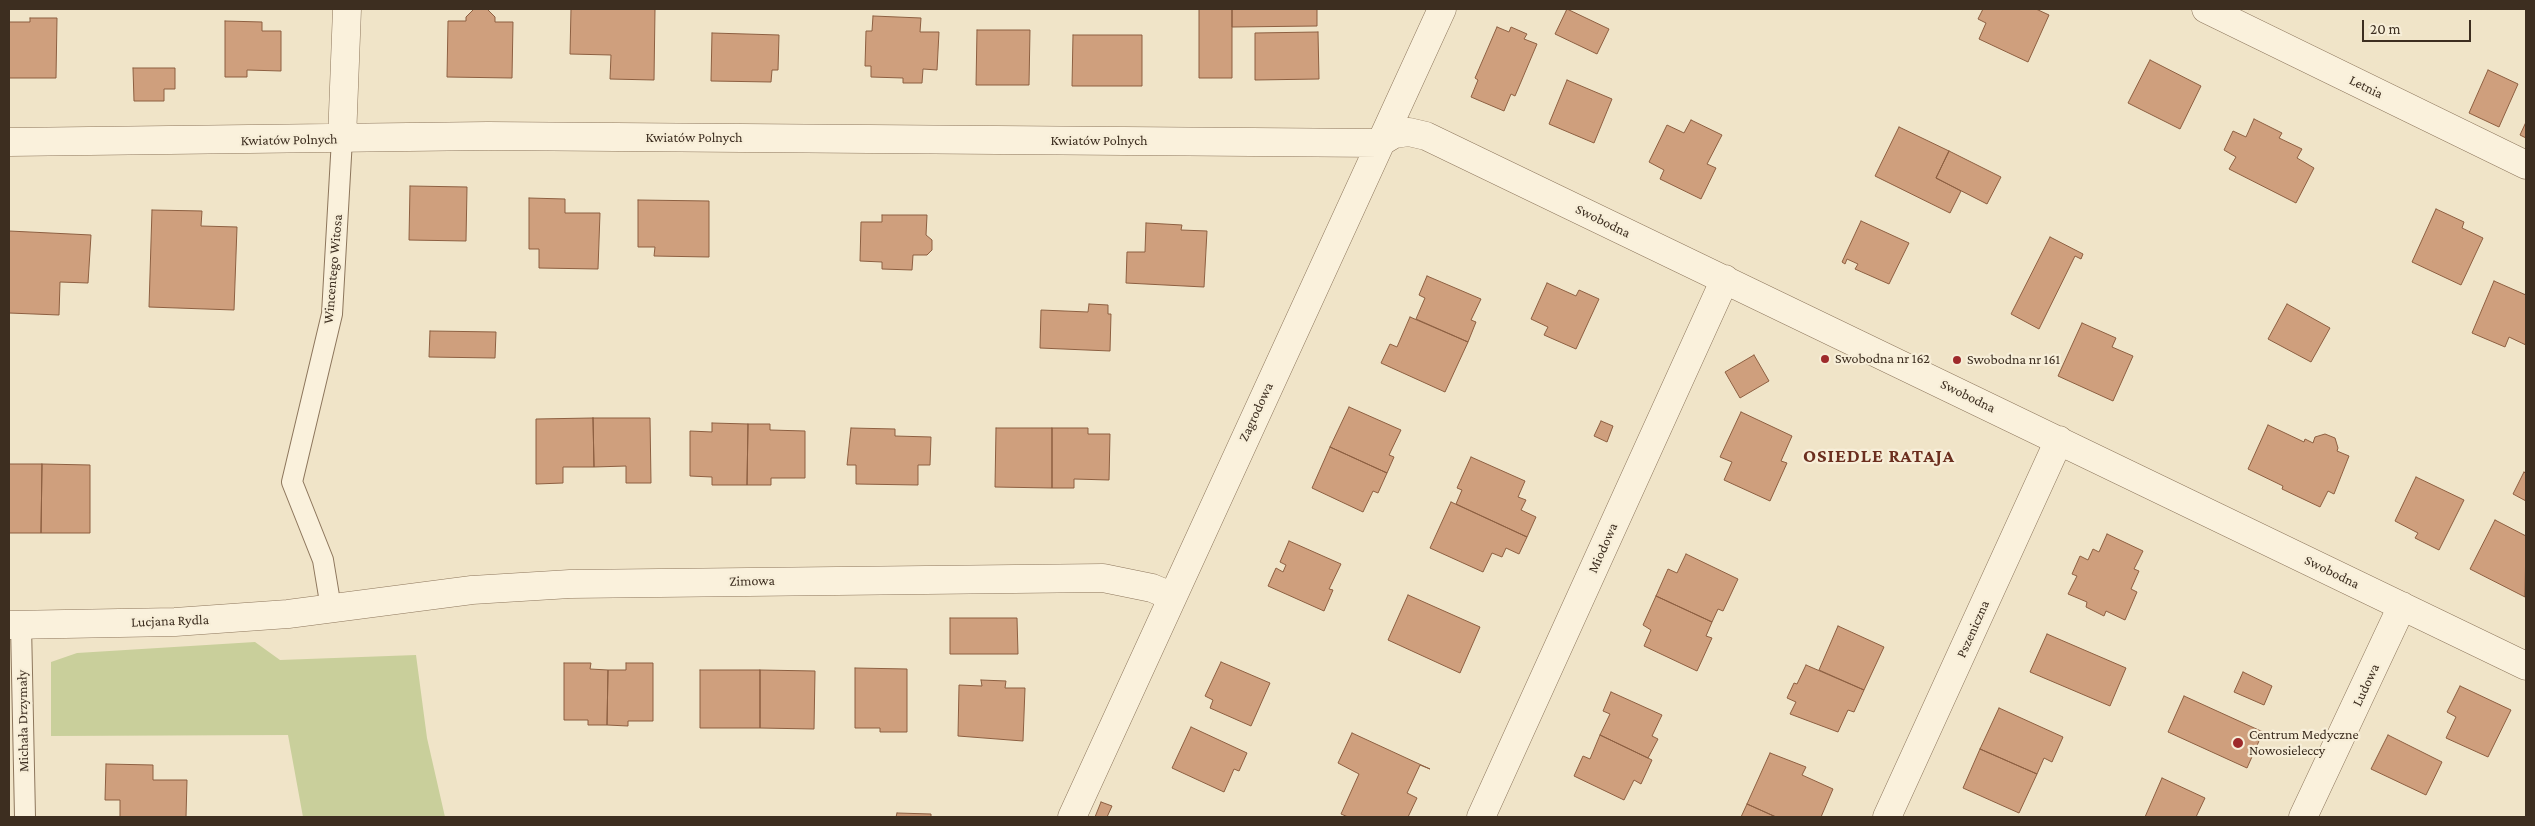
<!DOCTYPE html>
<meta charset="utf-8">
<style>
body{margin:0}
#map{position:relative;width:2535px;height:826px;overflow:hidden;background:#f0e4c8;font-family:"Crimson Pro",serif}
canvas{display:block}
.frame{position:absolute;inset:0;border:10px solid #3d2e20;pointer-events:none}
.scale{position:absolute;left:2362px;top:20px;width:109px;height:22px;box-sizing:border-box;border:2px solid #3d2e20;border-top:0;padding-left:6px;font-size:15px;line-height:18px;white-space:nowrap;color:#3d2e20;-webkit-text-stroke:4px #f7eed8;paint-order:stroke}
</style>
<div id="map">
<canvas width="2535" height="826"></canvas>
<div class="frame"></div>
<div class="scale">20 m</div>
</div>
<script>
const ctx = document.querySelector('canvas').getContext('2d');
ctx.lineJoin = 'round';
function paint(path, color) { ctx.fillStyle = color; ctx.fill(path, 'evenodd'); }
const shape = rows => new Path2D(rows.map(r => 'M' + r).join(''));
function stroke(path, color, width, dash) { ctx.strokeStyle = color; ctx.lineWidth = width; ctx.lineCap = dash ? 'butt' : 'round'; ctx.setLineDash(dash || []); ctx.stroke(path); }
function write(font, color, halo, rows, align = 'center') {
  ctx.font = font + ' "Crimson Pro",serif'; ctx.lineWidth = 4.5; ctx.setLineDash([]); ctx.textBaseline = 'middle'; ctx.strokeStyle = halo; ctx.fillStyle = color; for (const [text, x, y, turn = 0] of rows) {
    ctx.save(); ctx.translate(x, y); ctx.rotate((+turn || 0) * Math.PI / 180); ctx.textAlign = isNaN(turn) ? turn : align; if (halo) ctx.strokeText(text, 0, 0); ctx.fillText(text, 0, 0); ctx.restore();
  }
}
paint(shape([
 [255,642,280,660,416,655,427,738,445,817,303,817,288,735,51,736,51,662,77,653]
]), '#c9cf9b');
const building = shape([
 [474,9,487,9,495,17,495,22,513,22,512,78,447,77,448,21,466,21,466,17,474,9],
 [571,9,655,9,654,80,610,79,611,55,570,54,571,9],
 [1199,9,1232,9,1232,78,1199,78,1199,9],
 [1232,9,1317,9,1317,26,1232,27,1232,9],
 [1567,9,1609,29,1597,54,1555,34,1567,9],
 [1983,9,2036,9,2049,15,2028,62,1979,39,1986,23,1978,19,1983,9],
 [873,16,921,18,920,32,939,32,937,70,923,69,922,83,903,83,903,78,871,77,871,66,865,66,866,31,872,31,873,16],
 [30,18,57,18,56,78,9,78,9,22,30,22,30,18],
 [225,21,262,22,262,31,281,31,281,71,247,70,247,77,225,77,225,21],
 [1497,27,1509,32,1511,27,1527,34,1524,39,1537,44,1515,96,1511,94,1504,111,1471,97,1478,80,1475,78,1497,27],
 [977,30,1030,30,1029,85,976,85,977,30],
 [1318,32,1319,79,1255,80,1255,33,1318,32],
 [712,33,779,35,778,70,772,70,771,82,711,81,712,33],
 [1073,35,1142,35,1142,86,1072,86,1073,35],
 [2150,60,2201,86,2180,129,2128,103,2150,60],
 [133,68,175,68,175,89,164,89,164,101,134,101,133,68],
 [2488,70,2518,84,2499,127,2469,113,2488,70],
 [1567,80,1612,99,1594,143,1549,124,1567,80],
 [2254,119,2282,133,2279,138,2302,149,2297,158,2314,168,2296,203,2229,169,2236,157,2224,150,2233,131,2246,137,2254,119],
 [1691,120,1722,135,1707,164,1716,168,1701,199,1660,179,1664,170,1649,162,1667,125,1684,133,1691,120],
 [2526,122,2526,138,2520,135,2526,122],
 [1899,127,1949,151,1936,178,1961,191,1950,213,1875,176,1899,127],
 [1949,151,2001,177,1987,204,1936,178,1949,151],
 [410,186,467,187,466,241,409,240,410,186],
 [529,198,565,199,565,213,600,213,598,269,539,268,539,249,529,249,529,198],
 [638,200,709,201,709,257,654,256,655,247,638,247,638,200],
 [2436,209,2464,222,2462,228,2483,238,2461,285,2412,262,2436,209],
 [152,210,202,211,201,226,237,227,234,310,149,307,152,210],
 [882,215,927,215,926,235,932,240,932,250,927,255,913,255,912,270,882,269,882,262,860,261,861,222,882,222,882,215],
 [1861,221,1909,243,1889,284,1855,269,1858,264,1847,259,1845,264,1842,262,1861,221],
 [1146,223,1182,225,1181,230,1207,231,1204,287,1126,283,1127,252,1145,252,1146,223],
 [9,231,91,235,88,283,60,282,59,315,9,313,9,231],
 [2050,237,2083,254,2081,259,2075,256,2039,329,2011,314,2050,237],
 [1427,276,1481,299,1471,320,1476,322,1468,342,1416,319,1425,298,1419,295,1427,276],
 [2494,281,2526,295,2526,345,2509,337,2505,347,2472,333,2494,281],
 [1547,283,1576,296,1579,290,1599,299,1576,349,1544,335,1548,327,1531,319,1547,283],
 [1089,304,1108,305,1108,314,1111,314,1110,351,1040,348,1041,310,1088,312,1089,304],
 [2287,304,2330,328,2311,362,2268,339,2287,304],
 [1410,317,1468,342,1445,392,1381,363,1390,344,1397,347,1410,317],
 [2082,323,2116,338,2112,347,2133,356,2113,401,2058,376,2082,323],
 [430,331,496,332,495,358,429,357,430,331],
 [1754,355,1769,381,1740,398,1725,372,1754,355],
 [1349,407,1401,430,1389,455,1394,457,1387,473,1330,447,1349,407],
 [1741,412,1792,436,1781,461,1787,463,1770,501,1724,480,1732,462,1720,457,1741,412],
 [593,418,594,467,563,467,563,483,536,484,536,419,593,418],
 [593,418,650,418,651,483,626,483,626,466,594,467,593,418],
 [1601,421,1613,426,1607,442,1594,436,1601,421],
 [712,423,748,424,747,485,712,485,712,477,690,476,690,431,712,432,712,423],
 [748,424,770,424,770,430,805,431,805,478,771,478,771,485,747,485,748,424],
 [2268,425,2304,442,2305,439,2313,443,2315,437,2325,434,2335,438,2338,448,2337,451,2349,456,2334,494,2328,491,2320,507,2282,489,2283,486,2248,469,2268,425],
 [851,428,895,429,895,436,931,437,930,465,918,465,918,485,856,484,856,465,847,465,851,428],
 [996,428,1052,428,1052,488,995,487,996,428],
 [1052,428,1088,428,1088,434,1110,434,1109,480,1074,479,1074,488,1052,488,1052,428],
 [1330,447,1387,473,1378,493,1373,491,1363,512,1312,488,1330,447],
 [1471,457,1525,481,1518,497,1526,500,1521,510,1536,517,1527,537,1456,504,1462,490,1457,488,1471,457],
 [9,464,42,464,41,533,9,533,9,464],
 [42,464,90,465,90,533,41,533,42,464],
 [2524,472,2526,474,2526,501,2513,494,2524,472],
 [2416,477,2464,500,2439,550,2415,538,2418,533,2395,521,2416,477],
 [1451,502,1527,537,1519,554,1506,548,1502,557,1492,553,1483,572,1430,548,1451,502],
 [2495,520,2526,536,2525,597,2470,569,2495,520],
 [2107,534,2143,551,2134,569,2139,571,2131,589,2137,592,2125,620,2106,611,2104,616,2086,607,2087,602,2068,594,2077,576,2072,574,2080,556,2088,560,2093,549,2099,552,2107,534],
 [1289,541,1341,564,1329,589,1333,590,1324,611,1268,586,1276,568,1283,572,1286,565,1280,562,1289,541],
 [1686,554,1738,579,1723,611,1718,609,1712,622,1656,596,1668,569,1677,573,1686,554],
 [1408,595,1480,627,1460,673,1388,640,1408,595],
 [1656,596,1712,622,1706,636,1712,638,1697,671,1644,646,1651,630,1643,625,1656,596],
 [950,618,1017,618,1018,654,950,654,950,618],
 [1838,626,1884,647,1864,690,1819,670,1838,626],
 [2047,634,2126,668,2110,706,2030,672,2047,634],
 [1221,662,1270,683,1251,726,1210,708,1213,700,1205,696,1221,662],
 [564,663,591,663,590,669,608,670,607,725,588,725,588,720,564,720,564,663],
 [626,663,653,663,653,721,628,721,628,726,607,725,608,670,626,670,626,663],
 [1806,665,1864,690,1854,712,1848,710,1838,732,1790,714,1796,702,1787,698,1794,683,1797,684,1806,665],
 [855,668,907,669,907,732,880,732,880,728,855,728,855,668],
 [700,670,760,670,760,728,700,728,700,670],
 [760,670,815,671,814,729,760,728,760,670],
 [2243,672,2272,686,2264,705,2234,692,2243,672],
 [981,680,1006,681,1005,688,1025,688,1023,741,958,736,959,685,982,686,981,680],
 [2460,686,2511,710,2488,757,2446,738,2456,717,2447,712,2460,686],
 [1611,692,1662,715,1652,736,1658,739,1648,758,1600,735,1610,714,1603,711,1611,692],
 [2184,696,2263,732,2247,768,2168,732,2184,696],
 [1999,708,2063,737,2052,762,2044,758,2037,774,1980,749,1999,708],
 [1191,727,1247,753,1239,771,1234,769,1224,792,1172,768,1191,727],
 [1352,733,1430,769,1420,765,1407,793,1417,798,1408,817,1348,817,1341,814,1359,774,1338,763,1352,733],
 [1600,735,1652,760,1641,784,1634,780,1624,800,1574,776,1583,756,1590,759,1600,735],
 [2388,735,2442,762,2426,795,2371,769,2388,735],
 [1980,749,2037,774,2019,813,1963,788,1980,749],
 [1770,753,1806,767,1802,775,1833,789,1821,817,1776,817,1747,804,1770,753],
 [106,764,153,765,153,780,187,780,186,817,120,817,120,800,105,800,106,764],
 [2162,778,2205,798,2196,817,2145,817,2162,778],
 [1101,802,1112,806,1107,817,1095,817,1101,802],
 [1747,804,1776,817,1741,817,1747,804],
 [897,813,931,814,931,817,896,817,897,813]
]);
paint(building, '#cf9f7d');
stroke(building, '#8d5f41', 1);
const service = shape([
 [331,608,323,560,292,482,332,314,342,139],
 [21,625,25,817]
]);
const minor = shape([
 [2206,9,2526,165],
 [342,139,347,9],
 [9,142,488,136,1379,143],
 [1379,143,1394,134,1409,132,1426,136,2526,666],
 [9,625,175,622,288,614,472,590,570,584,1103,578,1152,588,1171,596],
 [1072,817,1442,9],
 [1481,817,1725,279],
 [1887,817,2059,440],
 [2303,817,2402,606]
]);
stroke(service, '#8d765c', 22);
stroke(minor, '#8d765c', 29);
stroke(service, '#faf1dc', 20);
stroke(minor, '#faf1dc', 28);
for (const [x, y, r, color] of [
 [1825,359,5,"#9e2a2b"],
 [1957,360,5,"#9e2a2b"],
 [2238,743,6,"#9e2a2b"]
]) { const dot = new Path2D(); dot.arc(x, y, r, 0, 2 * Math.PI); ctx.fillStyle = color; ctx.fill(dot); stroke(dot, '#f7eed8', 2); }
write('14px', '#3d2e20', '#f7eed8', [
 ["Letnia",2366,87,26],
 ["Kwiatów Polnych",694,138],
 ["Kwiatów Polnych",289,140,-1],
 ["Kwiatów Polnych",1099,141],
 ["Swobodna",1603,221,26],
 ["Wincentego Witosa",333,269,-85],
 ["Swobodna",1968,396,26],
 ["Zagrodowa",1256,412,-65],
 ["Miodowa",1603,548,-66],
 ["Swobodna",2332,572,26],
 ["Zimowa",752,581,-1],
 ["Lucjana Rydla",170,621,-2],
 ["Pszeniczna",1973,629,-66],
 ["Ludowa",2366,685,-65],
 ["Michała Drzymały",23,721,-91]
]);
write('14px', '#3d2e20', '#f7eed8', [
 ["Swobodna nr 162",1835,359],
 ["Swobodna nr 161",1967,360],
 ["Centrum Medyczne",2249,735],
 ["Nowosieleccy",2249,751]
], 'left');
ctx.letterSpacing = '1px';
write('bold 19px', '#6b2e1e', '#f7eed8', [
 ["OSIEDLE RATAJA",1879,456]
]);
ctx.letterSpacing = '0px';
</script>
